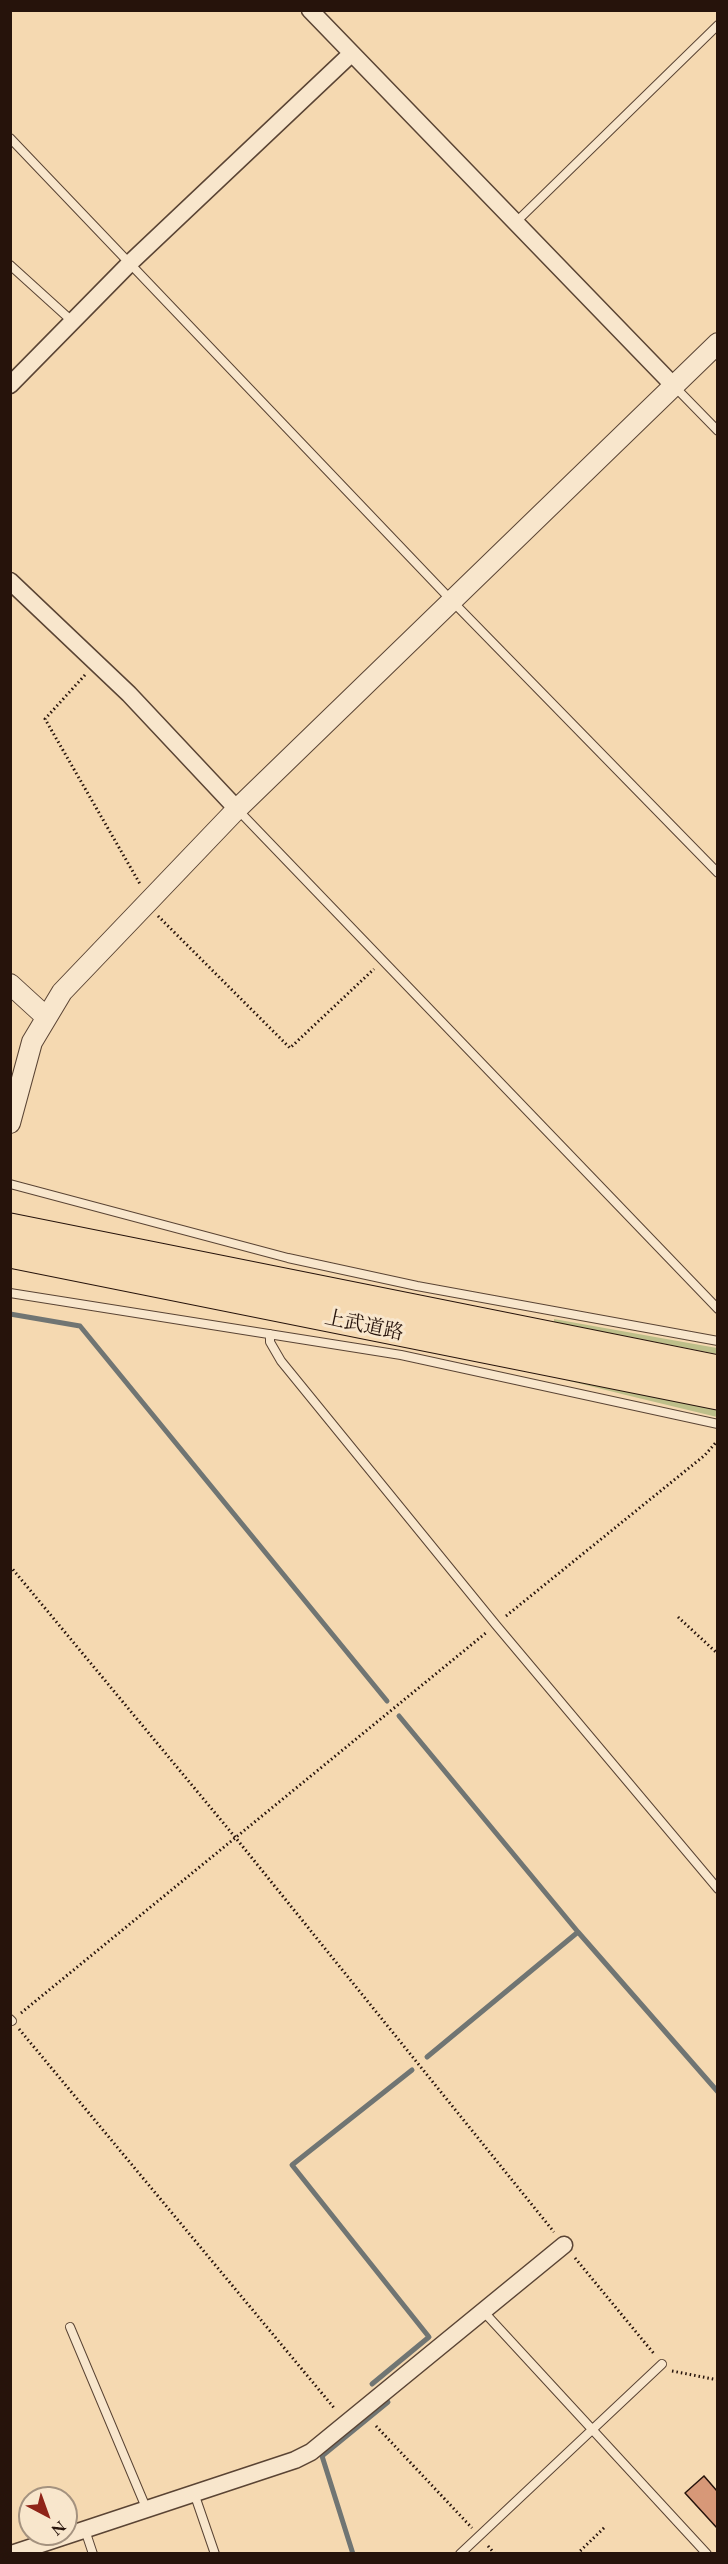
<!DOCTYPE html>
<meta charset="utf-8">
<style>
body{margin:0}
#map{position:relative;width:728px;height:2564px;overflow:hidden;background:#f5d9b1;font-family:"EB Garamond",serif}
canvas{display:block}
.frame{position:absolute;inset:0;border:12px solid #26130b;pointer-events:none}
.north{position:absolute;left:18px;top:2486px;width:60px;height:60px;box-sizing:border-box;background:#f8e6cc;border:2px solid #a4927f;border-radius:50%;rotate:139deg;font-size:16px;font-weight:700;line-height:24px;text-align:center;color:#26130b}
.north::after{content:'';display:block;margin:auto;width:21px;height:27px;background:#8f2418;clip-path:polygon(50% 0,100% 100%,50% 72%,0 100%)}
</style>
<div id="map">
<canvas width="728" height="2564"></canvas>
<div class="frame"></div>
<div class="north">N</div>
</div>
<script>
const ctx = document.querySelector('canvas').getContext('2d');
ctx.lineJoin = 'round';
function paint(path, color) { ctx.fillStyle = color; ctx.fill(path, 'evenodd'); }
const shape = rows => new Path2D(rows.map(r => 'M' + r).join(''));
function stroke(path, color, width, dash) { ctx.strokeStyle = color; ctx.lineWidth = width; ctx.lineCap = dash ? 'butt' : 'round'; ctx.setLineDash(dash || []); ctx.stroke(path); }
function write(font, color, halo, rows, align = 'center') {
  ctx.font = font + ' "EB Garamond","Noto Serif JP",serif'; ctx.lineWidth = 6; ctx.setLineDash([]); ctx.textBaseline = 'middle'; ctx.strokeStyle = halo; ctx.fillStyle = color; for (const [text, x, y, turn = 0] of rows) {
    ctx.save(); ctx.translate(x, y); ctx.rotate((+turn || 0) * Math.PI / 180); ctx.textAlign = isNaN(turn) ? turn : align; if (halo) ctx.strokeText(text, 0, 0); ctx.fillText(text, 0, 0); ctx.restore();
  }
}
paint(shape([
 [554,1319,717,1348,717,1354,554,1322],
 [521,1369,717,1409,717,1417,626,1395]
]), '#bdbf8a');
stroke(shape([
 [10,1314,80,1326,387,1701],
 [399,1716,578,1932,718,2092],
 [427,2057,578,1932],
 [372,2384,429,2337,292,2165,412,2070],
 [353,2554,322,2456,388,2402]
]), '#707573', 5);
const building = shape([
 [704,2476,717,2491,717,2528,685,2493,704,2476]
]);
paint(building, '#d79878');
stroke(building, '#26130b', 1.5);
const service = shape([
 [10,138,452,601,718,873],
 [514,224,718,25],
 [10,265,73,322],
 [674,386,718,431],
 [237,809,718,1309],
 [10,1184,288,1258,417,1286,718,1341],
 [10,1293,401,1355,718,1424],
 [270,1334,270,1342,281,1361,496,1625,718,1889],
 [10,2019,12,2021],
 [483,2311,707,2554],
 [70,2327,147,2510],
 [194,2493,215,2554],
 [85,2530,93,2554],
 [460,2554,662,2364]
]);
const minor = shape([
 [310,10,673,385],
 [10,385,131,262,351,54],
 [10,581,129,694,237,809],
 [11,2554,295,2460,311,2452,564,2245]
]);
const tertiary = shape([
 [10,984,45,1016],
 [10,1123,32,1042,62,992,237,809,718,343]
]);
const trunk = shape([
 [10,1227,718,1369],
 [10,1254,718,1396]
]);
stroke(service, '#5a4434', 10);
stroke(minor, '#5a4434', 19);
stroke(tertiary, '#5a4434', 22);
stroke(trunk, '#26130b', 29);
stroke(shape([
 [85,675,45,719,140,884],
 [158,916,290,1048,374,969],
 [10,1566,235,1837,554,2232],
 [506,1616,705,1455,718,1440],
 [678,1617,718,1654],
 [21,2013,487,1632],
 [19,2029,335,2409],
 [575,2258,655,2355],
 [672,2371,718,2380],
 [376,2426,472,2528],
 [488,2546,495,2554],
 [577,2554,606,2526]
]), '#26130b', 3, [1.5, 3]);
stroke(service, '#f8e6cc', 8);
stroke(minor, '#f8e6cc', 16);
stroke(tertiary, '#f8e6cc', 20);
stroke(trunk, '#f5d9b1', 27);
write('20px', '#26130b', '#f8e6cc', [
 ["上武道路",364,1326,12]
]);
</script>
